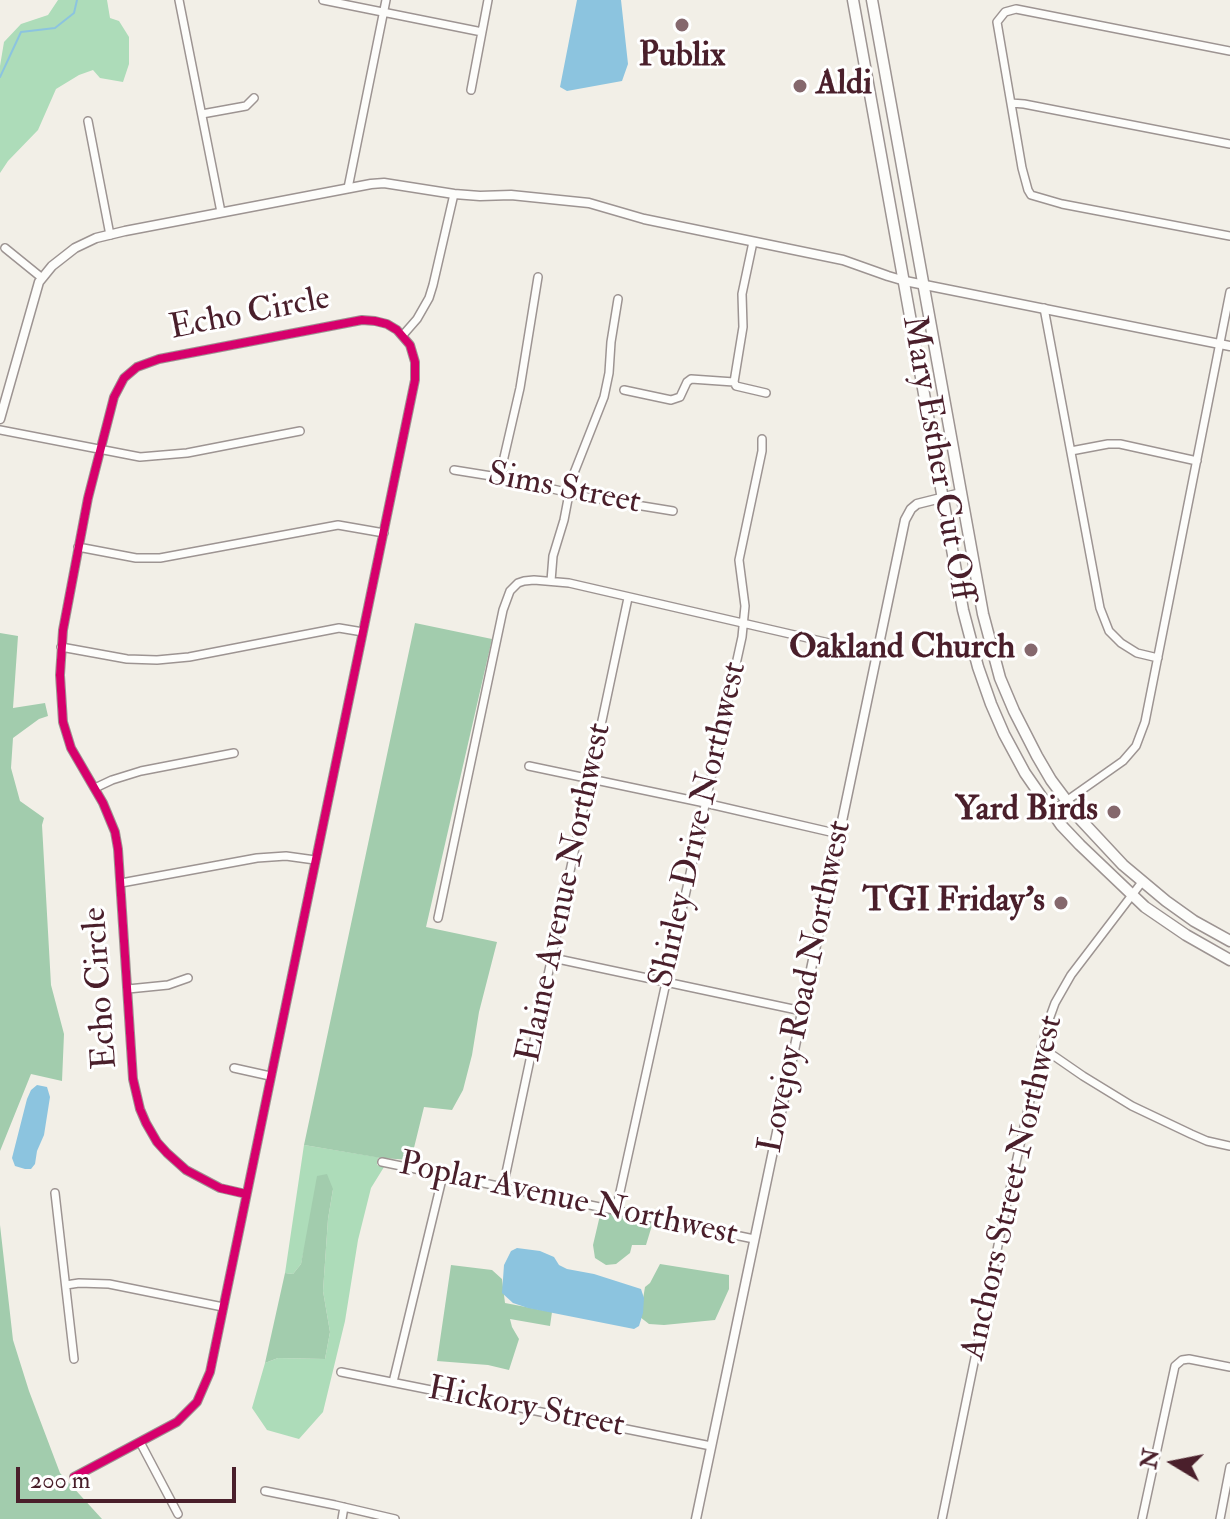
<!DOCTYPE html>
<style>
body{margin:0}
#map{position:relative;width:1230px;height:1519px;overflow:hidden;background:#f2efe7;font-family:"IM FELL Double Pica",serif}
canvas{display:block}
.north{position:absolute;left:1134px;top:1423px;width:80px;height:80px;-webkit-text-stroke:6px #fff;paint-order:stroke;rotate:280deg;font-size:22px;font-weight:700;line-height:32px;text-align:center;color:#4a1f2b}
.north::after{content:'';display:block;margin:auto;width:28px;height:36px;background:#4a1f2b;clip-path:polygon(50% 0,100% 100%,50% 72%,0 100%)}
.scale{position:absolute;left:16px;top:1467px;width:220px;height:36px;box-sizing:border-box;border:4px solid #4a1f2b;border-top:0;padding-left:10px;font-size:24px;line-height:28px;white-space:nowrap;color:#4a1f2b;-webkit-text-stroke:6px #fff;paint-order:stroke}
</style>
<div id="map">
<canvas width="1230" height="1519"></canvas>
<div class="north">N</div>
<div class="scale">200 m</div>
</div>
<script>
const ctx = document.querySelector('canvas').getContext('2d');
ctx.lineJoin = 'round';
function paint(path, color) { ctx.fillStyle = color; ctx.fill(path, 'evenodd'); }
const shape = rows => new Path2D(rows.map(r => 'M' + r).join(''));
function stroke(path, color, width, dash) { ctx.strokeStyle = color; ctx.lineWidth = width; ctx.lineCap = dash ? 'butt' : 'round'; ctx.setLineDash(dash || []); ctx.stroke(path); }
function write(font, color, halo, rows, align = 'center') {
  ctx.font = font + ' "IM FELL Double Pica",serif'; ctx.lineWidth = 6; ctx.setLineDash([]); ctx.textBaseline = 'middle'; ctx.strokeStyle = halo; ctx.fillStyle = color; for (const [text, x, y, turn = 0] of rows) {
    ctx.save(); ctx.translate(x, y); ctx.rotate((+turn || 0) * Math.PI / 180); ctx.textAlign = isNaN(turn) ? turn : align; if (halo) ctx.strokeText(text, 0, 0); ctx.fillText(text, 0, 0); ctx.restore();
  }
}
paint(shape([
 [58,0,107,0,110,18,119,21,129,37,129,64,123,82,100,78,93,70,79,75,56,89,38,130,8,161,0,173,0,66,4,42,21,24,48,15],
 [304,1145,389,1159,378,1158,377,1165,384,1167,371,1188,358,1240,345,1321,323,1412,299,1439,267,1430,252,1408,265,1363,278,1358,325,1359,330,1332,323,1291,328,1219,333,1189,307,1237,301,1264,293,1274,285,1273]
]), '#addcb9');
paint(shape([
 [415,623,492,639,426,927,497,942,479,1012,472,1055,463,1090,452,1110,424,1107,411,1160,381,1158,304,1145],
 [0,633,18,636,13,708,45,703,48,716,39,719,13,738,11,768,20,801,44,818,42,825,51,985,64,1034,62,1081,31,1074,0,1151],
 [327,1174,333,1189,328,1219,323,1291,330,1332,325,1359,278,1358,265,1363,285,1273,293,1274,301,1264,317,1176],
 [601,1211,653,1222,646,1245,632,1245,630,1253,616,1264,606,1265,595,1258,593,1245],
 [0,1225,13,1340,29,1391,60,1473,102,1519,0,1519],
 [660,1264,729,1275,729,1289,715,1320,664,1325,649,1324,640,1317,645,1287,650,1283],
 [451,1265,492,1270,502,1279,505,1303,552,1312,550,1326,510,1319,512,1327,519,1339,509,1370,488,1365,437,1361]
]), '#a2ccad');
paint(shape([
 [577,0,621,0,628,64,622,81,567,91,560,87],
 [37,1085,47,1087,50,1097,44,1135,37,1151,35,1164,31,1169,25,1169,15,1166,12,1158,27,1099,31,1090],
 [517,1248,540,1251,554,1257,559,1265,567,1269,594,1274,641,1289,644,1298,643,1313,639,1326,634,1329,528,1308,513,1303,502,1293,504,1265,511,1251]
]), '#8cc4df');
stroke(shape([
 [0,77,21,32,55,28,74,13,77,0]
]), '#8cc4df', 2);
const minor = shape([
 [179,0,221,212],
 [323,0,482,32],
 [1230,51,1016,9,1005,12,997,22,1022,168,1028,190,1031,195,1062,204,1230,236],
 [471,90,488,0],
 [1011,103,1024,104,1230,144],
 [202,114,246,106,254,98],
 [88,121,110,235],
 [348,188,386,0],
 [753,242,742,294,743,327,734,382,736,386,766,393],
 [5,248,42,278],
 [1044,308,1100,608,1109,631,1121,643,1137,653,1158,658],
 [403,335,417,319,429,298,433,285,454,194],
 [624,390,671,400,680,397,687,382,691,379,734,382],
 [0,430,140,457,187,453,300,431],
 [1071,451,1108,444,1120,444,1197,461],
 [454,470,510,479,587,497,673,511],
 [508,478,503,474,502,466,520,388,538,277],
 [78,547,136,558,160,558,338,525,384,533],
 [551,581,553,556,564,520,572,478,604,397,609,373,611,342,618,299],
 [61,647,127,659,157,660,189,657,339,628,363,632],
 [529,766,705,803,839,834],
 [95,788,112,780,141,771,234,753],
 [1052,811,1123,761,1136,746,1145,722,1230,292],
 [121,883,257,858,286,856,315,860],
 [438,918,503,610,510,591,518,583,524,581,534,580,569,583,877,654],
 [553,958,802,1011],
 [128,989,168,985,188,978],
 [1041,1047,1083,1076,1132,1106,1191,1134,1207,1141,1230,1146],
 [234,1068,270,1076],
 [382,1162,754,1239],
 [503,1187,628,598],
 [55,1193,74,1359],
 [616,1210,742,637,745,606,739,560,762,451,762,439],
 [66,1285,79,1283,109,1284,223,1307],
 [341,1372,711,1446],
 [393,1382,443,1175],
 [140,1442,178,1514],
 [74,1477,177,1422,197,1402,210,1372,415,380,415,362,410,345,397,330,387,324,375,321,362,320,159,359,137,367,124,378,114,397,88,498,63,630,60,675,63,722,71,748,103,803,115,832,118,849,133,1079,140,1109,146,1123,157,1142,167,1153,186,1170,220,1188,246,1194],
 [265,1491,335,1505,395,1519],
 [342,1519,344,1507],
 [942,1519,1004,1216,1047,1025,1055,1003,1071,975,1142,882],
 [1142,1519,1175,1366,1182,1360,1189,1359,1230,1367],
 [1220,1519,1230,1467]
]);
const tertiary = shape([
 [0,419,39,282,52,266,75,248,96,238,125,231,371,184,384,183,454,194,480,196,511,195,589,203,644,219,843,260,888,276,905,281,1230,346],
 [696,1519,905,520,911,509,917,504,961,493]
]);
const primary = shape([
 [853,0,963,610,978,667,991,704,1004,734,1025,773,1061,825,1080,845,1145,907,1186,935,1230,960],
 [872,0,983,614,1000,678,1014,711,1037,756,1051,780,1081,820,1123,865,1166,901,1194,921,1230,941]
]);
stroke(minor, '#9d9492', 10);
stroke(tertiary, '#9d9492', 11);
stroke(primary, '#9d9492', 13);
stroke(minor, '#fdfdfb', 7);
stroke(tertiary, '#fdfdfb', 8);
stroke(primary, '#fdfdfb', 10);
stroke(shape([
 [74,1477,177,1422,197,1402,210,1372,415,380,415,362,410,345,397,330,387,324,375,321,362,320,159,359,137,367,124,378,114,397,88,498,63,630,60,675,63,722,71,748,103,803,115,832,118,849,133,1079,140,1109,146,1123,157,1142,167,1153,186,1170,220,1188,246,1194]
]), '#d6006c', 8);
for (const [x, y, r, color] of [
 [682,25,8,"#85686d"],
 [800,86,8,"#85686d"],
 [1031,650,8,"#85686d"],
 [1114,812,8,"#85686d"],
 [1061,903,8,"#85686d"]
]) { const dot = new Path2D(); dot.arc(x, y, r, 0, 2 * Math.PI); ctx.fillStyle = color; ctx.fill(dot); stroke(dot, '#fff', 3); }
write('bold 34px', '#4a1f2b', '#fff', [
 ["Publix",682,58,"center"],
 ["Aldi",816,86,"left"],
 ["Oakland Church",1015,650],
 ["Yard Birds",1098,812],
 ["TGI Friday's",1045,903]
], 'right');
write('34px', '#4a1f2b', '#fff', [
 ["Echo Circle",250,315,-11],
 ["Mary Esther Cut Off",936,458,80],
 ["Sims Street",564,490,11],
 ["Shirley Drive Northwest",700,825,-77],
 ["Elaine Avenue Northwest",566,893,-78],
 ["Lovejoy Road Northwest",807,987,-78],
 ["Echo Circle",102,988,-94],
 ["Anchors Street Northwest",1014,1188,-77],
 ["Poplar Avenue Northwest",568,1201,12],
 ["Hickory Street",526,1409,11]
]);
</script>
